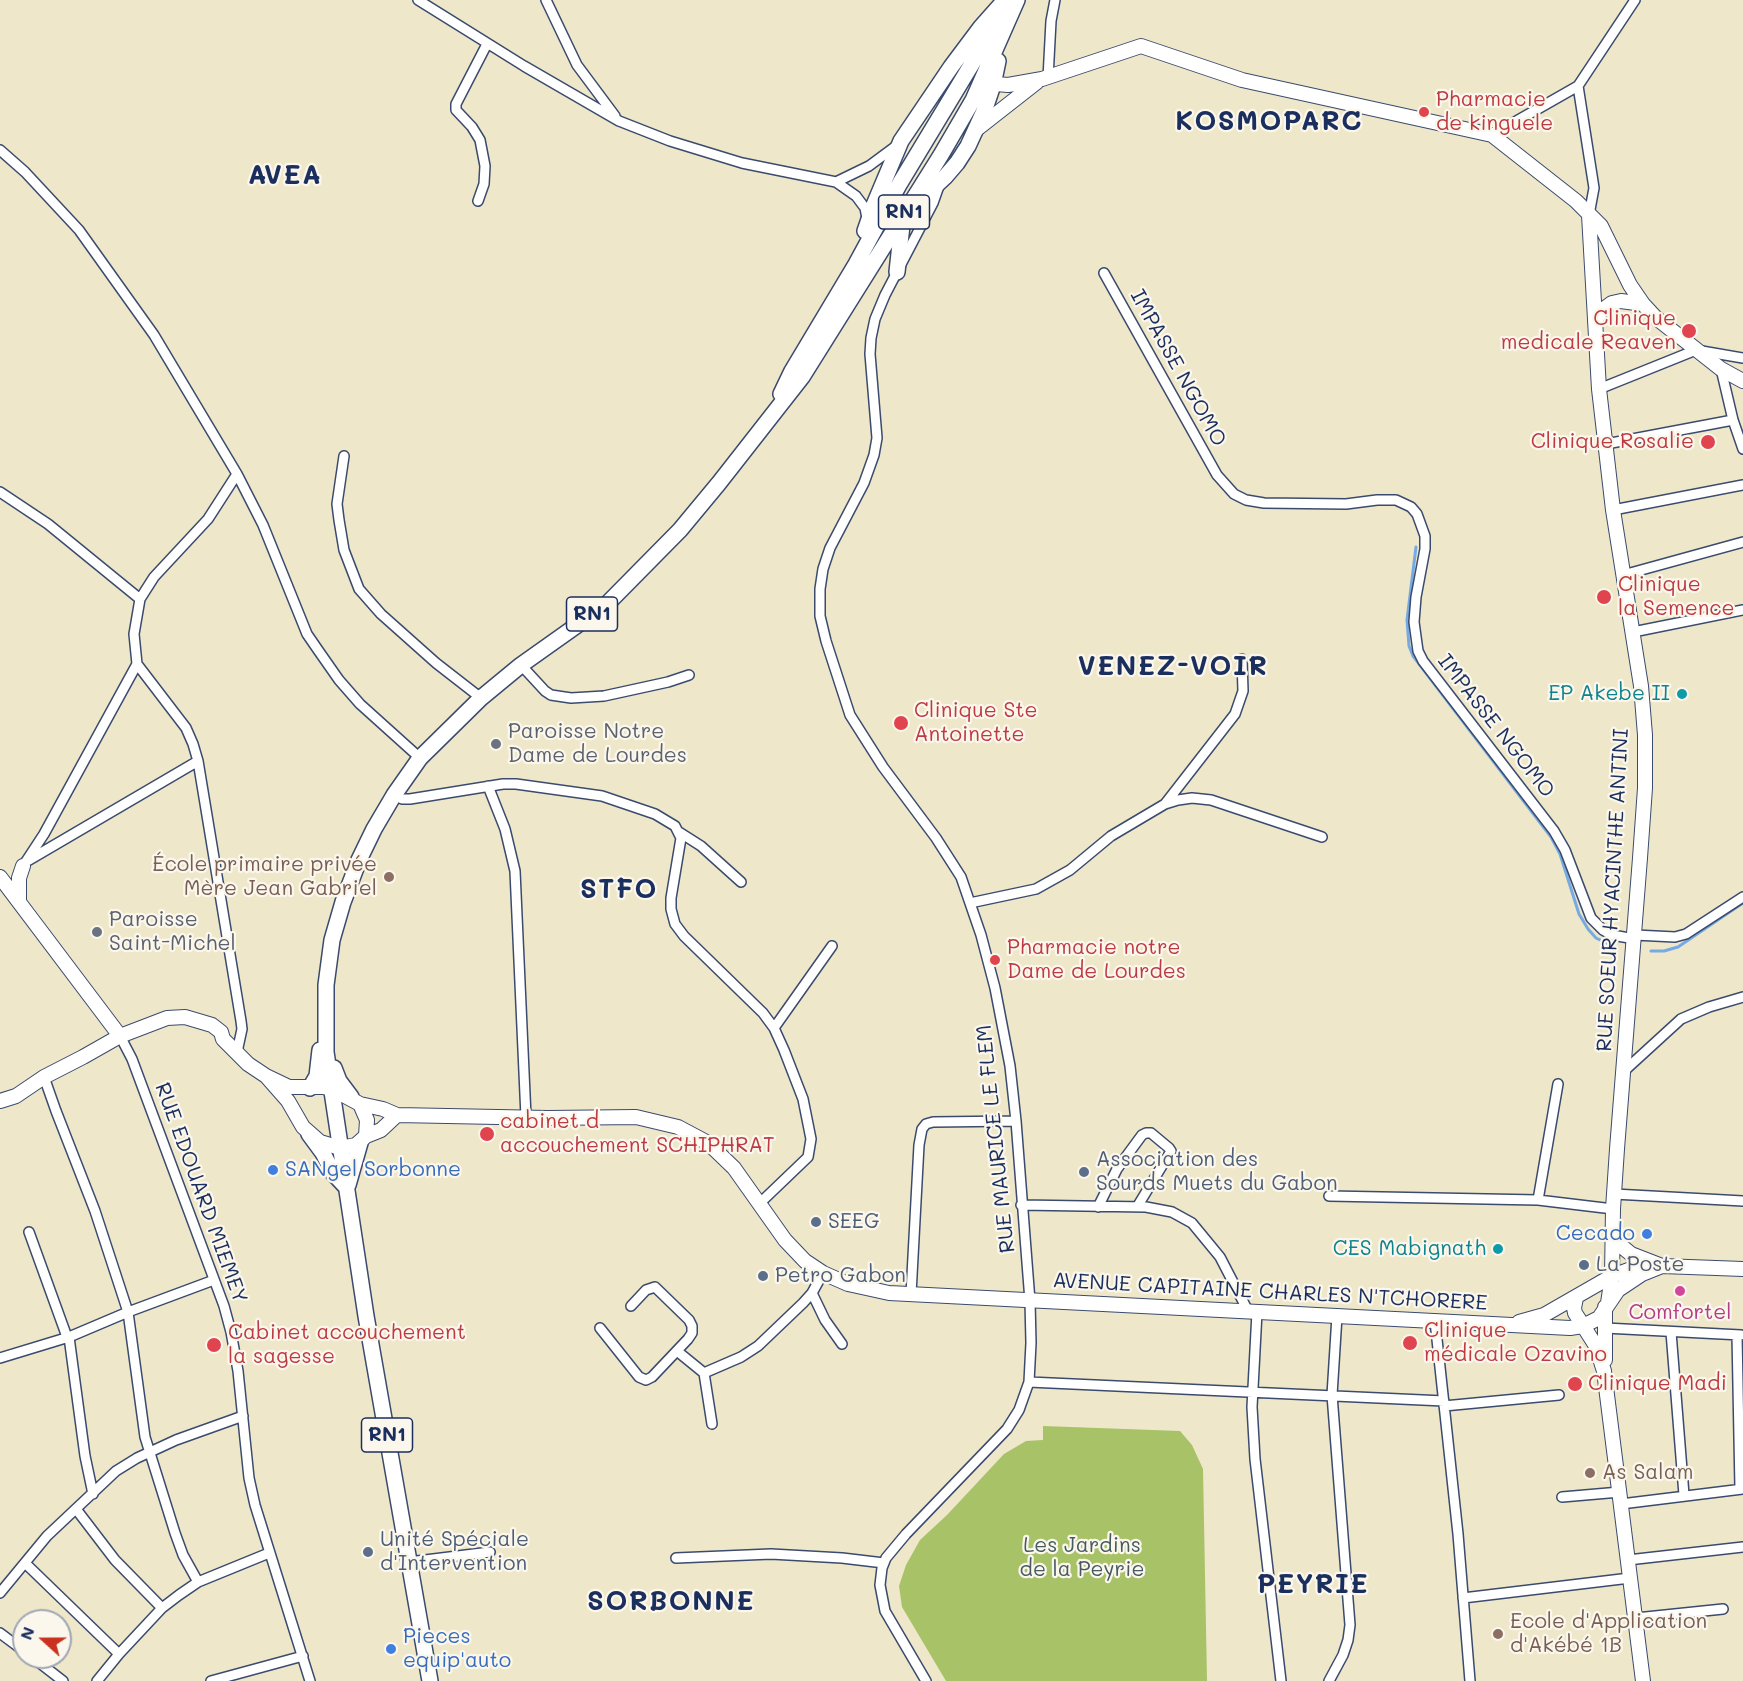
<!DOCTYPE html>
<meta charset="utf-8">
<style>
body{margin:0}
#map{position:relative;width:1743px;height:1681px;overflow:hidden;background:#eee7c9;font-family:Mali,sans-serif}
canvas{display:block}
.north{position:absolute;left:12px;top:1609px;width:60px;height:60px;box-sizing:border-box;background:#fbf7ec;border:2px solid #a1a7b3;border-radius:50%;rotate:291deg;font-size:16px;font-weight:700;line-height:24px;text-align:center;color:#1b2f5e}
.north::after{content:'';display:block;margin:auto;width:21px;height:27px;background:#c8321e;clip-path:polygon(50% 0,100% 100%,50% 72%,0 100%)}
</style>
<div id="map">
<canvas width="1743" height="1681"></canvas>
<div class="north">N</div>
</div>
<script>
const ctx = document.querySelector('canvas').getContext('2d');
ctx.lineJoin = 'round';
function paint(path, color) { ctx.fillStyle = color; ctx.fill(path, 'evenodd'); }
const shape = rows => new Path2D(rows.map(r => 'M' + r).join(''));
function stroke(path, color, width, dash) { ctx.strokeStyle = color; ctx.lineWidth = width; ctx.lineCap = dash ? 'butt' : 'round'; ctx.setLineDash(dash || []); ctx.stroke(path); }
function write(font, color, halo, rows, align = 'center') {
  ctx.font = font + ' Mali,sans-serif'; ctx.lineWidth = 4.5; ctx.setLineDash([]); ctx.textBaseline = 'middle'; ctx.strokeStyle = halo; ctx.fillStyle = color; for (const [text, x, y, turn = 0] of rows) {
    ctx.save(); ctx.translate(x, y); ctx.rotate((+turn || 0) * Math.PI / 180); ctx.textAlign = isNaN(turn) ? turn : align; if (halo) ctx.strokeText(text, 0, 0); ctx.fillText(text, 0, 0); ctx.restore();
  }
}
paint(shape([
 [1043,1426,1180,1431,1192,1445,1203,1469,1207,1681,946,1681,902,1607,899,1586,906,1565,920,1540,947,1515,1004,1454,1026,1441,1043,1440]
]), '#a8c268');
stroke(shape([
 [1416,547,1407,620,1409,646,1413,656,1551,837,1560,854,1579,914,1588,929,1596,938,1617,948],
 [1651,951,1664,951,1678,947,1743,903]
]), '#75aae3', 3);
const street = shape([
 [418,0,524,66,619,121,670,141,742,163,836,182,856,196,865,208,867,218],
 [546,0,577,65,615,116],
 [1048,78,1051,21,1055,0],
 [1578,86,1635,0],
 [1492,135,1578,86,1594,188,1589,215],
 [0,150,25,172,79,230,154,335,237,474,263,525,307,634,318,650,339,680,360,704,420,758],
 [836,182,869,166,896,146],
 [478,201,484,184,485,166,480,140,472,127,456,110,456,104,487,44],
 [1104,273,1217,475,1234,494,1246,500,1264,503,1346,504,1377,500,1396,500,1411,507,1417,514,1425,536,1425,549,1416,597,1414,622,1418,651,1423,661,1554,831,1565,850,1591,918,1603,930,1612,935,1635,939],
 [1721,369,1733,420,1743,449],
 [1599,389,1696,350,1743,358],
 [1606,444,1733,420],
 [344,456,337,504,339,520,344,550,359,589,381,614,436,663,481,698],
 [237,474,208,519,154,577,140,599,134,634,137,664,186,728,193,744,198,761,241,1021,242,1029,237,1052],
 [0,492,48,524,140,599],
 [1613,510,1743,485],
 [1623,575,1743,542],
 [1633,632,1743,610],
 [521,665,545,691,551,695,571,698,604,696,668,682,689,675],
 [488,786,505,829,515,871,526,1117],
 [394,795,402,799,410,799,503,784,516,784,602,796,655,814,675,826,681,838,671,898,671,909,675,924,684,936,763,1013,774,1028,784,1050,803,1099,811,1139,808,1157,760,1203],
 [1165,804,1235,714,1243,691,1242,659],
 [679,832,701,846,741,882],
 [29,860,198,761],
 [23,866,44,834,137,664],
 [970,903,1036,889,1070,870,1111,836,1165,804,1178,800,1192,798,1211,800,1322,837],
 [1635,935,1675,937,1686,934,1743,897],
 [774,1028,832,946],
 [120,1036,132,1059,224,1306,231,1332,238,1371,249,1478,255,1505,310,1681],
 [1623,1072,1681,1019,1709,1007,1743,997],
 [44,1077,56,1111,95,1211,128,1312,145,1437,175,1533,183,1555,198,1582],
 [1614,1194,1743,1201],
 [1329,1196,1538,1200,1613,1209],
 [1538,1200,1558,1084],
 [1021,1205,1146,1207,1172,1212,1192,1223,1220,1257,1248,1311],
 [1098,1207,1117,1169,1142,1135,1146,1133,1151,1133,1169,1148,1171,1151,1137,1207],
 [29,1232,67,1337],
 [812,1293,825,1320,842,1344],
 [911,1294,919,1145,922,1129,926,1124,933,1122,1016,1121],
 [1257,1312,1252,1407,1255,1459,1281,1681],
 [1435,1321,1458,1534,1470,1681],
 [600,1328,639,1377,646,1380,652,1377,688,1339,692,1333,692,1326,689,1320,655,1287,646,1290,631,1306],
 [1605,1328,1741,1335],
 [1671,1332,1684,1495],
 [1737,1335,1740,1489],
 [69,1337,85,1456,93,1494],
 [677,1351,704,1373],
 [0,1358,69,1337,128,1312,214,1280],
 [704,1373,741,1357,758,1346,803,1303,812,1293,823,1273],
 [704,1373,712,1424],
 [1029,1382,1444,1401],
 [1444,1406,1559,1395],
 [1562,1497,1620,1492],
 [1621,1504,1743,1489],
 [76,1509,115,1560,162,1608],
 [676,1558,771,1554,842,1558,884,1563],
 [1628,1560,1743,1547],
 [409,1562,490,1552],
 [25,1563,119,1654],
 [0,1593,47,1536,116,1471,137,1458,176,1440,243,1416],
 [1463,1598,1630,1578],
 [1636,1618,1723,1609],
 [0,1633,24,1651],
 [32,1657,63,1681],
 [97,1681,119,1654,162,1608,179,1595,198,1582,269,1553],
 [211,1681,303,1656],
 [926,1681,885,1611,880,1585,882,1568,886,1558,906,1534,1007,1429,1019,1410,1029,1382,1031,1343,1030,1301,1016,1121,1010,1066,995,988,981,935,961,877,936,838,883,767,850,715,826,641,820,616,820,589,823,569,830,548,864,483,874,455,877,438,870,354,871,338,875,319,885,295,933,203,939,186],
 [1329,1681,1343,1655,1348,1640,1350,1625,1332,1395,1337,1316]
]);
const secondary = shape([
 [984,83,1008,85,1042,79,1141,46,1242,80,1492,135,1576,201,1601,226,1630,285,1643,304,1655,317,1721,369,1743,381],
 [977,129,1037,82],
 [1589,215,1599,389,1613,510,1641,686,1645,735,1645,788,1640,858,1617,1149,1613,1209,1612,1276,1608,1303],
 [1595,321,1601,311,1612,303,1621,301,1643,304],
 [0,877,120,1036],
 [19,901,19,878,23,866],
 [266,1076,289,1087,323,1087,332,1089,360,1104,383,1109,397,1115,548,1118,636,1117,678,1127,708,1143,734,1168,785,1240,805,1261,823,1273,848,1284,889,1293,1570,1328,1583,1326,1599,1318,1618,1290,1642,1274,1662,1266],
 [0,1101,16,1096,44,1077,83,1057,120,1036,167,1018,185,1017,212,1025,221,1032,223,1039,248,1064,266,1076,288,1101,303,1127,320,1142,340,1148,356,1145,366,1136,381,1130,397,1115],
 [360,1104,367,1120,366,1136],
 [1612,1235,1620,1245,1631,1254,1662,1266,1743,1269],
 [1576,1298,1574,1308,1575,1313,1596,1346,1604,1371,1643,1681],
 [1519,1322,1544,1315,1612,1276,1650,1262],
 [1605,1360,1605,1307]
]);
const primary = shape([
 [914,200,931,190,945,177,957,163,968,146,985,109,993,85,998,61],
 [865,231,874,205,901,141,951,67,981,27,1005,0],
 [897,272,903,216],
 [781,394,792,371,856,264,900,183,999,19],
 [334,1068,339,1081,351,1097],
 [310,1088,317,1076,320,1050],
 [309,1134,323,1153,333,1173,347,1188],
 [348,1185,360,1143],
 [430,1681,366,1316,326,1052,326,985,332,940,343,902,359,860,374,829,394,795,420,758,481,698,521,665,607,604,680,530,719,483,802,377,941,155,973,100,1017,0]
]);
stroke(street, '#3b4b6e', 12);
stroke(secondary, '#3b4b6e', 16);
stroke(primary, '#3b4b6e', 18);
stroke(street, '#fff', 9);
stroke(secondary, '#fff', 14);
stroke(primary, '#fff', 15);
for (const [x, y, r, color] of [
 [1424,112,6,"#e0444e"],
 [1689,331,8,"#e0444e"],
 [1708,442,8,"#e0444e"],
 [1604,597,8,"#e0444e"],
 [1682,694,6,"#0f9aa8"],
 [901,723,8,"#e0444e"],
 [496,744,6,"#6b7280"],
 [389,877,6,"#8d6e63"],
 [97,932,6,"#6b7280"],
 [995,960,6,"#e0444e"],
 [487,1134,8,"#e0444e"],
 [273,1170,6,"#3f7fe0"],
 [1084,1172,6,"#5c6f8a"],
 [816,1222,6,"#5c6f8a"],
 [1647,1234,6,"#3f7fe0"],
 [1498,1249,6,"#0f9aa8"],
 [1584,1265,6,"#5c6f8a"],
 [763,1276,6,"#5c6f8a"],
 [1680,1291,6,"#d1479c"],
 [1410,1343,8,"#e0444e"],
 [214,1345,8,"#e0444e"],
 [1575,1384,8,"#e0444e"],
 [1590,1473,6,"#8d6e63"],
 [368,1552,6,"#5c6f8a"],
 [1498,1634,6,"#8d6e63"],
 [391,1649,6,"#3f7fe0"]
]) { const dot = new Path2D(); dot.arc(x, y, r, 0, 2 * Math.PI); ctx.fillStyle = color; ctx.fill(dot); stroke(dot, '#fbf7ec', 2); }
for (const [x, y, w] of [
 [904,212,51],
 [592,614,51],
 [387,1435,51]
]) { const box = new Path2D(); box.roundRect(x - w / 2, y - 17, w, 34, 4.5); ctx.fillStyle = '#fbf7ec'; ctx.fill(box); stroke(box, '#1b2f5e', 1.5); }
write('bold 20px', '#1b2f5e', null, [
 ["RN1",904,212],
 ["RN1",592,614],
 ["RN1",387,1435]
]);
write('21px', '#be3a42', '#fbf7ec', [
 ["Pharmacie",1436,100],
 ["de kinguele",1436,124],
 ["Clinique",1676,319,"right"],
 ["medicale Reaven",1676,343,"right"],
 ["Clinique Rosalie",1694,442,"right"],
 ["Clinique",1618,585],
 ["la Semence",1618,609],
 ["Clinique Ste",914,711],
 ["Antoinette",914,735],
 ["Pharmacie notre",1007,948],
 ["Dame de Lourdes",1007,972],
 ["cabinet d",500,1122],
 ["accouchement SCHIPHRAT",500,1146],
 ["Clinique",1424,1331],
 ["médicale Ozavino",1424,1355],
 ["Cabinet accouchement",228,1333],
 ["la sagesse",228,1357],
 ["Clinique Madi",1588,1384]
], 'left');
write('21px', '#1b2f5e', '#fbf7ec', [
 ["IMPASSE NGOMO",1178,368,61],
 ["IMPASSE NGOMO",1496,726,52],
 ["RUE SOEUR HYACINTHE ANTINI",1613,890,-87],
 ["RUE MAURICE LE FLEM",996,1139,-96],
 ["RUE EDOUARD MIEMEY",201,1193,70],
 ["AVENUE CAPITAINE CHARLES N'TCHORERE",1270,1292,3]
]);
write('21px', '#0d838f', '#fbf7ec', [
 ["EP Akebe II",1670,694],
 ["CES Mabignath",1486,1249]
], 'right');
write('21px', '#5b616d', '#fbf7ec', [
 ["Paroisse Notre",508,732],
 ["Dame de Lourdes",508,756],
 ["Paroisse",109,920],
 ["Saint-Michel",109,944]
], 'left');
write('21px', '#785e54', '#fbf7ec', [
 ["École primaire privée",377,865,"right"],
 ["Mère Jean Gabriel",377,889,"right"],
 ["As Salam",1602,1473],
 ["Ecole d'Application",1510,1622],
 ["d'Akébé 1B",1510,1646]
], 'left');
write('21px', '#4e5e75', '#fbf7ec', [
 ["Association des",1096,1160],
 ["Sourds Muets du Gabon",1096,1184],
 ["SEEG",828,1222],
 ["La Poste",1596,1265],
 ["Petro Gabon",775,1276],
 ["Unité Spéciale",380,1540],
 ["d'Intervention",380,1564]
], 'left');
write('21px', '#366cbe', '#fbf7ec', [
 ["SANgel Sorbonne",285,1170],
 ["Cecado",1635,1234,"right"],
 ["Pieces",403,1637],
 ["equip'auto",403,1661]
], 'left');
write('21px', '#b23c85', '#fbf7ec', [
 ["Comfortel",1680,1313]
]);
write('21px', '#455b61', '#fbf7ec', [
 ["Les Jardins",1082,1546],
 ["de la Peyrie",1082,1570]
]);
ctx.letterSpacing = '1.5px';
write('bold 27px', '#1b2f5e', '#fbf7ec', [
 ["KOSMOPARC",1269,122],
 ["AVEA",285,176],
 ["VENEZ-VOIR",1173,667],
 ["STFO",619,890],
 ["PEYRIE",1313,1585],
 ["SORBONNE",671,1602]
]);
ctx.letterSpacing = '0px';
</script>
